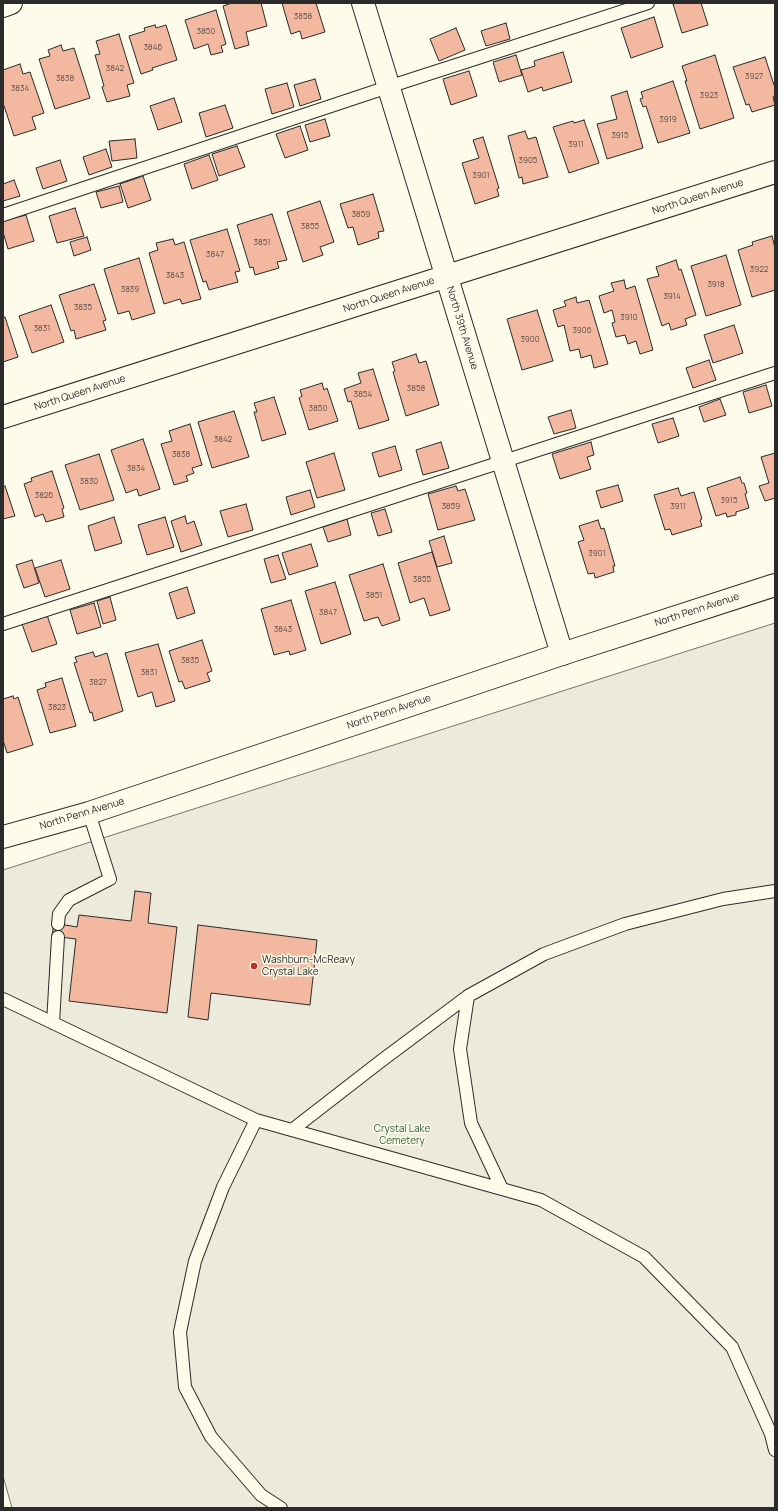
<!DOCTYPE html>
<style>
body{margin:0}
#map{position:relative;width:778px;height:1511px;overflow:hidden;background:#fdfbea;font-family:Manrope,sans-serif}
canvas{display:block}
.frame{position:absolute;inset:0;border:4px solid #2b2b2b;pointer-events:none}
</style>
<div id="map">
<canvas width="778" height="1511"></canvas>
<div class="frame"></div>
</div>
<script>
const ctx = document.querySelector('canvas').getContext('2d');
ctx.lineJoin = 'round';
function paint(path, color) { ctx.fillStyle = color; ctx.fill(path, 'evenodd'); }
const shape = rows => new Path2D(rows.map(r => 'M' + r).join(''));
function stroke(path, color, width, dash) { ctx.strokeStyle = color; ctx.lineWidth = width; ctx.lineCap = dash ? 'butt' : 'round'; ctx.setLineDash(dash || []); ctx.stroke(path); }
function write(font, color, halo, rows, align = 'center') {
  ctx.font = font + ' Manrope,sans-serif'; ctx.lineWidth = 3; ctx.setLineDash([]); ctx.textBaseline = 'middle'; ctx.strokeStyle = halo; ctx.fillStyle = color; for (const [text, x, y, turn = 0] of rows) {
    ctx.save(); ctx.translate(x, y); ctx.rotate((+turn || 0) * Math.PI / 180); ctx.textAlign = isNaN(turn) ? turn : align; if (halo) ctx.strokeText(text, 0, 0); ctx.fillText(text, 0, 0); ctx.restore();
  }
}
const green = shape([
 [775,623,775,1508,12,1508,3,1476,3,870,775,623]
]);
paint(green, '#ecebdb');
stroke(green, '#74746e', 1);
const building = shape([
 [232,3,261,3,267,26,246,32,249,45,235,49,223,6,232,3],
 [282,3,316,3,325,32,302,39,300,31,291,34,282,3],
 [678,3,701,3,708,25,682,33,673,4,678,3],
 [216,10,226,44,221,46,223,52,211,55,208,44,194,49,185,20,216,10],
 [654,17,663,47,631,58,621,28,654,17],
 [506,23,510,39,486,46,481,31,506,23],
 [155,25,156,28,166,25,177,60,152,68,153,70,141,74,129,36,145,31,144,28,155,25],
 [456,28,465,50,439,61,430,39,456,28],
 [119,34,134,83,127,85,130,96,107,102,102,87,104,86,95,55,100,54,96,41,119,34],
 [61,45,63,51,74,48,90,98,55,109,39,59,50,56,48,50,61,45],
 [563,52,572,82,543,91,542,87,528,92,521,70,535,66,534,61,563,52],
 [516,55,522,75,499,82,493,62,516,55],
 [715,55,734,118,700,129,685,81,687,81,682,66,715,55],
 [765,57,775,88,775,96,773,97,775,105,752,112,749,104,746,105,733,67,765,57],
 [20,64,23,74,30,72,44,113,32,117,36,129,14,136,3,103,3,70,20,64],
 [469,71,477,96,451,105,443,79,469,71],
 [315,79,321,99,300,106,294,85,315,79],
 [673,81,690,133,658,143,646,106,643,107,640,99,643,98,641,92,673,81],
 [287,83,294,107,272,114,265,89,287,83],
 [627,91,643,148,607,159,597,124,617,119,611,96,627,91],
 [174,98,182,122,158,130,150,106,174,98],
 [225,105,233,128,206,137,199,113,225,105],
 [325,119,330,136,310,142,305,125,325,119],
 [584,120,599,163,569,173,553,127,573,121,574,123,584,120],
 [300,126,308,150,285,158,276,134,300,126],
 [525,131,528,139,536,137,548,177,523,184,522,177,519,178,508,136,525,131],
 [483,137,499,188,497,189,499,196,475,204,462,163,479,158,473,140,483,137],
 [135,139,137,158,112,161,109,141,135,139],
 [237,146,245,167,219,176,212,154,237,146],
 [106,149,112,167,89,175,83,157,106,149],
 [209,155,218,180,192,189,184,164,209,155],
 [60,160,67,181,43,189,36,168,60,160],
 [143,176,151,200,128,208,120,184,143,176],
 [14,180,20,196,3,201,3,184,14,180],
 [119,186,123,202,101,208,96,192,119,186],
 [373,194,384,231,378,232,379,238,358,245,353,227,348,228,340,204,373,194],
 [320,201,334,242,320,247,323,255,303,262,287,212,320,201],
 [75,208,84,236,57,243,49,216,75,208],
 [272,214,287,260,277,262,279,268,255,275,253,267,250,268,237,225,272,214],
 [26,215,34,241,8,249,3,232,3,221,26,215],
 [227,229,240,271,235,272,238,282,209,290,206,281,203,282,190,240,227,229],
 [772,236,775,248,775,290,752,297,738,250,753,245,752,242,772,236],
 [87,237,91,250,74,256,70,242,87,237],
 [173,239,175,245,184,242,201,299,182,304,180,299,164,304,149,253,158,250,156,243,173,239],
 [726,255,741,305,706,316,691,266,726,255],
 [139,258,155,313,132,320,129,311,118,314,104,269,139,258],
 [676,260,679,270,681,269,696,315,685,319,687,325,671,330,669,323,662,326,647,279,659,276,656,267,676,260],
 [624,280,626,289,635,286,653,350,640,354,636,341,628,344,625,335,616,337,612,323,615,322,612,310,604,313,599,296,614,291,611,283,624,280],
 [94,284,106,320,103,321,106,330,76,339,74,330,71,331,59,295,94,284],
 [576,297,577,303,589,300,608,364,594,368,591,355,581,358,579,349,570,351,564,325,558,327,553,310,566,306,564,301,576,297],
 [51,305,64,342,32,353,19,316,51,305],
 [537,310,553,361,522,370,507,319,537,310],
 [3,317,5,317,18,357,3,362,3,317],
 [734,325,743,353,713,363,704,335,734,325],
 [416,354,419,363,426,361,439,405,406,416,393,372,395,371,392,362,416,354],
 [709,360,716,380,693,388,686,368,709,360],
 [373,369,389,420,359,429,351,401,348,402,344,389,361,383,358,373,373,369],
 [322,383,324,390,327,388,338,421,309,430,299,398,302,396,300,390,322,383],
 [766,385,772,406,749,413,743,392,766,385],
 [274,397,286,434,262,441,254,412,257,412,254,403,274,397],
 [720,399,726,415,704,422,699,407,720,399],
 [571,410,576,428,554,434,548,417,571,410],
 [234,411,249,457,212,468,198,422,234,411],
 [673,418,679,436,658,443,652,424,673,418],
 [190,424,202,465,192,468,194,473,186,476,188,481,174,485,161,444,172,441,169,431,190,424],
 [143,439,160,489,139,496,137,489,126,493,111,450,143,439],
 [441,442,449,468,423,475,416,450,441,442],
 [591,442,594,455,587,457,591,469,560,479,552,454,591,442],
 [395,446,402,470,379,477,372,453,395,446],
 [334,453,345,490,317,498,306,462,334,453],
 [775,453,775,498,765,501,759,486,769,483,761,457,775,453],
 [99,454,114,500,80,510,65,465,99,454],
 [52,471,64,508,62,509,64,517,46,522,43,514,35,517,24,484,32,481,31,478,52,471],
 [740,477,742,483,744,483,747,493,745,494,749,508,736,512,736,515,727,517,726,513,716,516,707,488,740,477],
 [618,485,623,501,601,508,596,491,618,485],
 [5,486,15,516,3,519,3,487,5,486],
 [456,486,458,491,465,489,475,520,438,530,428,494,456,486],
 [678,488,681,496,694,492,702,519,700,520,702,526,672,535,670,529,665,530,654,495,678,488],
 [310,490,315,507,291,515,286,497,310,490],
 [246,504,253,530,228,537,220,511,246,504],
 [385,509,392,532,378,536,371,513,385,509],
 [185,516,187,524,194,521,202,545,181,552,171,521,185,516],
 [114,517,122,543,95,551,88,526,114,517],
 [165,517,174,547,147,555,138,525,165,517],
 [347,519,351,535,328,542,323,527,347,519],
 [598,520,601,529,604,528,615,566,613,566,614,572,595,578,594,573,588,574,578,542,584,540,579,526,598,520],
 [444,536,452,563,437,567,429,541,444,536],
 [311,544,318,566,289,575,282,553,311,544],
 [432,552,450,610,430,616,424,598,410,603,398,563,432,552],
 [278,555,286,579,271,583,264,559,278,555],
 [32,560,39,583,24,588,16,565,32,560],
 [61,560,70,589,45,597,35,568,61,560],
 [383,564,400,620,382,626,378,617,364,621,349,575,383,564],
 [335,582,351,634,321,644,305,591,335,582],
 [187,587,195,613,177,619,169,593,187,587],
 [110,597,116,620,103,624,97,601,110,597],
 [291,600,306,650,290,655,289,651,274,655,261,609,291,600],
 [94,603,101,627,77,634,70,610,94,603],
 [47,615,57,644,32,652,22,624,47,615],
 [202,640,212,671,207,673,210,681,185,689,182,681,179,682,169,651,202,640],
 [158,644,175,701,156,707,152,692,138,697,125,653,158,644],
 [93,652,95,657,107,653,123,711,94,721,92,712,90,713,74,663,77,662,75,657,93,652],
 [62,678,76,726,50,733,37,690,46,687,45,683,62,678],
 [13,696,14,699,18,697,33,745,7,753,3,740,3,699,13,696],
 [135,891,151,893,148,923,177,927,167,1013,69,1001,76,939,52,936,54,923,77,927,79,915,131,921,135,891],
 [198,925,317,940,310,1005,211,993,208,1020,188,1017,198,925]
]);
paint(building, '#f2b8a0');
stroke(building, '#2b2b2b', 1);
const lane = shape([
 [3,215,388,87,648,3],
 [3,624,775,373],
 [58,924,59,914,69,900,110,879,89,813],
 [468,996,460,1049,471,1123,502,1189],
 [3,999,256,1120,541,1200,644,1257,732,1347,771,1434,775,1450],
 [53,1023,58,937],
 [256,1120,223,1187,195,1261,180,1332,185,1387,211,1437,261,1495,281,1508],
 [292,1130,381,1061,468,996,544,954,625,924,723,899,775,891]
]);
const street = shape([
 [363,3,562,654],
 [3,6,11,3],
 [3,417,775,172]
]);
const secondary = shape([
 [3,837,89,813,562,654,775,585]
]);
stroke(lane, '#2b2b2b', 14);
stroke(street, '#2b2b2b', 24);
stroke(secondary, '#2b2b2b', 24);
stroke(lane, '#fdfbea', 12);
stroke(street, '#fdfbea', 22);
stroke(secondary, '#fdfbea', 22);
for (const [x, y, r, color] of [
 [254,966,4,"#c62828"]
]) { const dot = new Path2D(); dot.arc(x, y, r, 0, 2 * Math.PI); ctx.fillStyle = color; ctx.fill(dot); stroke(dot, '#fdfbea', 1.5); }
write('8px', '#5d4e48', null, [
 ["3858",303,17],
 ["3850",206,32],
 ["3846",153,48],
 ["3842",115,69],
 ["3927",754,77],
 ["3838",65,79],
 ["3834",20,89],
 ["3923",709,96],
 ["3919",668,120],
 ["3915",620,136],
 ["3911",576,145],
 ["3905",528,161],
 ["3901",481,176],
 ["3859",361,215],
 ["3855",310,227],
 ["3851",262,243],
 ["3847",215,255],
 ["3922",759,270],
 ["3843",175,276],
 ["3918",716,285],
 ["3839",130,290],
 ["3914",672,297],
 ["3835",83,308],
 ["3910",629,318],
 ["3831",42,329],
 ["3906",582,331],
 ["3900",530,340],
 ["3858",416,389],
 ["3854",363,395],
 ["3850",318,409],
 ["3842",223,440],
 ["3838",181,455],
 ["3834",136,469],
 ["3830",89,482],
 ["3826",44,496],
 ["3915",729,501],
 ["3859",451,507],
 ["3911",678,507],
 ["3901",597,554],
 ["3855",422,580],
 ["3851",374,596],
 ["3847",328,613],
 ["3843",283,630],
 ["3835",190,661],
 ["3831",149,673],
 ["3827",98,683],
 ["3823",57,708]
]);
write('10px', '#2b2b2b', '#fdfbea', [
 ["North Queen Avenue",698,197,-18],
 ["North Queen Avenue",389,295,-18],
 ["North 39th Avenue",462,328,73],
 ["North Queen Avenue",80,393,-18],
 ["North Penn Avenue",697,610,-18],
 ["North Penn Avenue",389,712,-19],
 ["North Penn Avenue",82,814,-17]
]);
write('10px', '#2b2b2b', '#fdfbea', [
 ["Washburn-McReavy",262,960],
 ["Crystal Lake",262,972]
], 'left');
write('10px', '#34623c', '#fdfbea', [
 ["Crystal Lake",402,1129],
 ["Cemetery",402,1141]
]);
</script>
